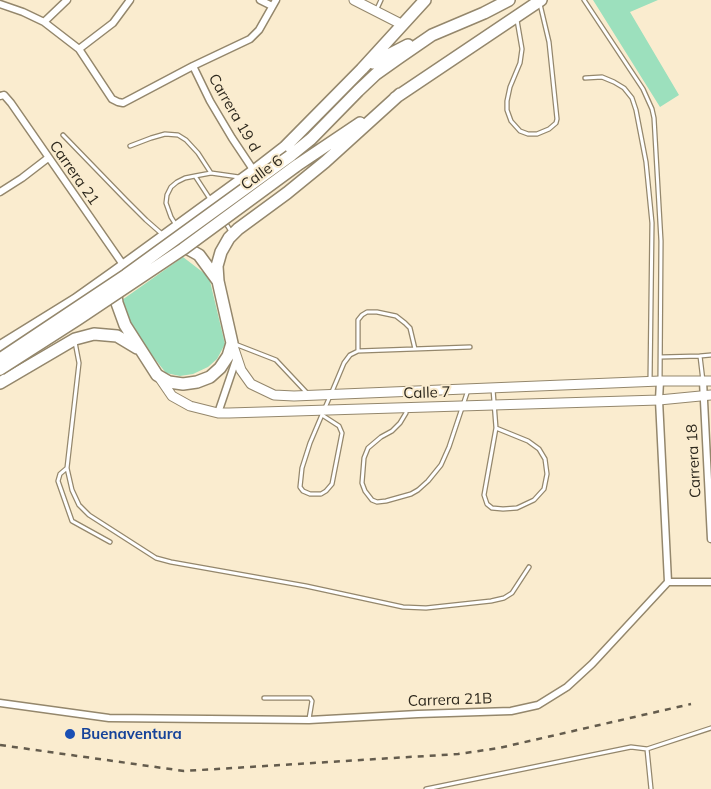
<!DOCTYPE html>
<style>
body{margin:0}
canvas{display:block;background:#faeccf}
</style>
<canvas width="711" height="789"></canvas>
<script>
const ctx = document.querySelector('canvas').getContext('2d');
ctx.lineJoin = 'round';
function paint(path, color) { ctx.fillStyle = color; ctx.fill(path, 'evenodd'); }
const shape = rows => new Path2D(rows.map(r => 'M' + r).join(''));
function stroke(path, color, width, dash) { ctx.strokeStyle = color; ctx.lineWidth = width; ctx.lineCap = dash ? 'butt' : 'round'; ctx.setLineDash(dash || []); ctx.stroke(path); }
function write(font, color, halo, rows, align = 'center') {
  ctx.font = font + ' Mulish,sans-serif'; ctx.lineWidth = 4; ctx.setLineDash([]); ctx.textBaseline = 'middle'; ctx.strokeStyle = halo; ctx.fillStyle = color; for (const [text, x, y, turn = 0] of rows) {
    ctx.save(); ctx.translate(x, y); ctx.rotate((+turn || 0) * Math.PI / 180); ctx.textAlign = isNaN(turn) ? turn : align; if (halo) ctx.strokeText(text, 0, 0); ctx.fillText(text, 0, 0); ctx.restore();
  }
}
paint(shape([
 [593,0,658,0,630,12,679,95,660,107],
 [183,257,209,277,225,344,217,359,208,367,193,374,180,376,166,373,139,339,127,320,122,300]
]), '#9ce0bd');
const lane = shape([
 [584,0,643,89,652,109,654,118,661,241,660,379],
 [376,11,381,0],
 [517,20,522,49,520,63,510,87,507,101,507,110,511,121,520,131,528,134,537,134,549,129,556,123,557,119,549,42,540,4],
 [585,78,602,77,614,82,624,88,632,98,636,110,646,162,652,223,650,381],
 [63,135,126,200,146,220,162,234],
 [130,146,151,138,165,134,178,135,186,140,198,153,211,173],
 [195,176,211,173,239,177],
 [218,211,232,233],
 [176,225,171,217,166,203,167,195,171,187,177,182,185,178,195,176,210,199],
 [75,342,79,363,67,468,72,490,79,505,89,515,156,558,171,562,306,586,403,607,426,608,491,601,504,598,512,593,529,567],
 [235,344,276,360,307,393],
 [358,351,358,320,362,315,367,312,377,312,396,316,405,323,410,328,415,349],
 [700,356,703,381],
 [661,357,700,356,711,355],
 [493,389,496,428,484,495,487,504,492,508,503,509,517,508,534,500,544,489,547,474,545,459,539,449,528,441,496,428],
 [406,410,406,413,400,423,392,431,381,437,368,448,364,458,362,483,365,491,372,500,377,502,386,501,411,494,418,490,428,481,441,465,449,447,468,390],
 [322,415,339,426,342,433,332,484,326,491,321,494,310,494,303,491,300,487,302,468,310,443,324,410,331,394,339,375,344,363,350,355,358,351,470,347],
 [67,468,60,474,58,481,72,521,110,542],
 [264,698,310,698,312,701,309,719],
 [647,749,651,789],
 [426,789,631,747,647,749,711,728]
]);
const street = shape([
 [260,0,272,6],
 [0,4,23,12,44,22,79,49,112,99,118,102,123,103,193,66,250,39,259,30,276,0],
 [44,22,67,0],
 [79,49,113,23,130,0],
 [193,66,210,101,232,138,254,171],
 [0,96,4,95,11,103,124,266],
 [0,192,22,178,48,158],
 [703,381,711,539],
 [218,413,237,357],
 [668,582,711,582],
 [0,703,109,718,309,720,418,714,511,711,538,705,567,687,592,664,668,582,659,400,660,381]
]);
const secondary = shape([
 [354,0,403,25],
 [232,343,241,370,251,384,274,395,294,396,660,381,711,381],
 [159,377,172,396,190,406,218,413,229,413,659,400,711,395]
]);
const highway = shape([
 [373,63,408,45],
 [395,98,541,0],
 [290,156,311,139,358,91,376,74,400,57,432,35,484,13,509,0],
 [296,166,360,123],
 [165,236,199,255,218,281],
 [115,286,117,303,125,325,157,375,169,382,183,384,197,382,210,377,220,368,228,356,232,343,218,281,217,266,221,252,229,238,238,229,287,193,325,162,400,94],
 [0,347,76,300,114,273,254,171,285,147,362,69,425,0],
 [0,383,75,339,94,334,117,336,137,348]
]);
stroke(lane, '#94876c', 5.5);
stroke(street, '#94876c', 9);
stroke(secondary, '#94876c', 11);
stroke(highway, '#94876c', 14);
stroke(lane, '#fff', 3);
stroke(street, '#fff', 6);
stroke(secondary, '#fff', 9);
stroke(highway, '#fff', 11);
stroke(shape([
 [0,745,184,771,458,754,499,748,691,704]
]), '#645c4d', 2.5, [6, 6]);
const highwayBridge = shape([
 [0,359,126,275,290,156],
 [0,369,78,319,183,249,296,166]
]);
stroke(highwayBridge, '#94876c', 14, []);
stroke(highwayBridge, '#fff', 11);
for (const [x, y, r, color] of [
 [70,734,6,"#1a4fb4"]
]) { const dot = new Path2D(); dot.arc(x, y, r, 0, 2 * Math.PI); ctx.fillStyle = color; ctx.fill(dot); stroke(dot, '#faeccf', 2); }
write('15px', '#2d281d', '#faeccf', [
 ["Carrera 19 d",234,113,60],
 ["Carrera 21",74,173,55],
 ["Calle 6",262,173,-36],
 ["Calle 7",427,393,-2],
 ["Carrera 18",694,461,-93],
 ["Carrera 21B",450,700,-2]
]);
write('bold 15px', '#164399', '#faeccf', [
 ["Buenaventura",81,734]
], 'left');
</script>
